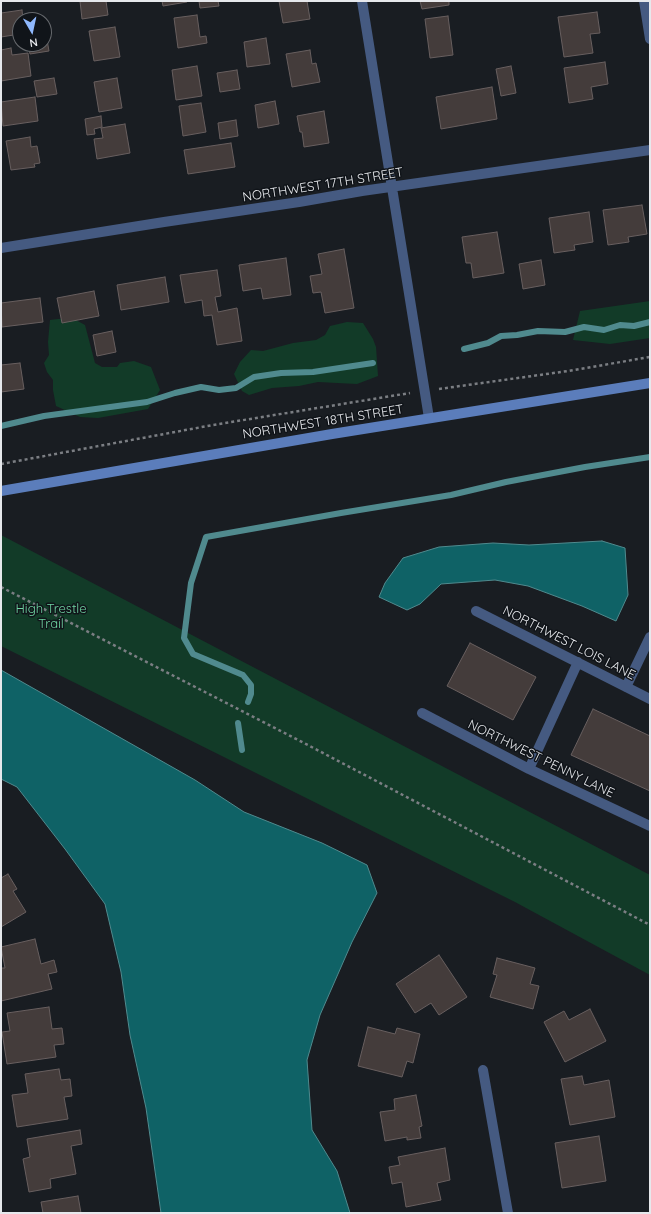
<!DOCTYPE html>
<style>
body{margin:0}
#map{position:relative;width:651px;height:1214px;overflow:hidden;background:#191d22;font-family:Quicksand,sans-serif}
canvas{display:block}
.frame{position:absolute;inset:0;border:2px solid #e6e8ec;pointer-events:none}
.north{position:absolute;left:12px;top:12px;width:40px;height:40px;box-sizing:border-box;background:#101419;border:1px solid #66696d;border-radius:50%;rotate:171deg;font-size:11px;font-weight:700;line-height:16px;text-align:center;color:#e6e8ec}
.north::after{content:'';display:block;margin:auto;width:14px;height:18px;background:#8fb8fd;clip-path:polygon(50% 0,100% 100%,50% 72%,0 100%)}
</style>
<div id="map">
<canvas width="651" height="1214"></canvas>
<div class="frame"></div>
<div class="north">N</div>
</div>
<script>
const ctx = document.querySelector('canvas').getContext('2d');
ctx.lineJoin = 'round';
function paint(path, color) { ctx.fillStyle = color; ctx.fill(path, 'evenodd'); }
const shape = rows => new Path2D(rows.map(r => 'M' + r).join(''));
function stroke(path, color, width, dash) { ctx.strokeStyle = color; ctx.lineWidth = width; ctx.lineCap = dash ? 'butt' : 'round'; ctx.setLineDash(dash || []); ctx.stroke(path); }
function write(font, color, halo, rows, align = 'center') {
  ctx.font = font + ' Quicksand,sans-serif'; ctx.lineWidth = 3; ctx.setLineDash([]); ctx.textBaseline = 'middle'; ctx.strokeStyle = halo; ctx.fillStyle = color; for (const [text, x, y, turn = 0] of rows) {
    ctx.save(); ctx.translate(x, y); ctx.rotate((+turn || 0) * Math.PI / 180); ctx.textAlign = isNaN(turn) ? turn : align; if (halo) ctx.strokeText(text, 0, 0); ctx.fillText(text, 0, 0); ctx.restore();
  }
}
paint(shape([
 [650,301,650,338,610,344,573,340,580,311],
 [58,319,74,319,85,325,95,363,102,367,117,367,120,363,134,361,151,367,160,390,148,409,98,418,80,417,56,406,53,390,53,380,47,372,44,363,49,355,48,342,50,320],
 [347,322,363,323,373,339,376,347,378,376,357,384,318,382,299,386,272,388,249,395,242,391,234,374,240,362,251,350,263,351,293,343,316,340,325,335,330,326],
 [1,535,650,875,650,975,515,902,1,646]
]), '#123b28');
const water = shape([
 [602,541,625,548,628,595,616,621,582,606,528,586,495,580,441,584,420,604,407,610,379,597,385,583,403,558,439,547,493,543,529,545,602,541],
 [1,670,195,780,244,812,322,843,367,865,377,893,352,942,320,1015,307,1060,312,1130,337,1171,350,1213,161,1213,146,1108,130,1035,121,972,105,904,65,849,17,787,1,779,1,670]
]);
paint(water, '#0f6266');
stroke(water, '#508a8e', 1);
stroke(shape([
 [464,349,488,343,501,336,517,335,538,331,565,332,584,327,604,330,620,325,634,326,650,322],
 [1,426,44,416,147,402,175,393,201,387,219,390,236,388,254,377,281,373,313,372,373,363],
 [248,702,251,694,251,685,243,675,193,654,184,638,191,583,206,537,341,513,451,495,506,482,585,467,650,457],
 [238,723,242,750]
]), '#508a8e', 6);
const building = shape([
 [80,1,106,1,108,15,82,19,80,1],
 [162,1,187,1,187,2,163,6,162,1],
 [199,1,218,1,219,6,200,8,199,1],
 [279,1,307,1,310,19,283,23,279,1],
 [420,1,449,1,449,5,422,9,420,1],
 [22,10,23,20,20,20,20,34,1,37,1,13,22,10],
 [597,12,600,33,590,34,593,53,564,57,558,17,597,12],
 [197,15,200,37,206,36,207,43,178,48,174,18,197,15],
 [448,16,453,55,430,58,425,19,448,16],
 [115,27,120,57,94,61,89,31,115,27],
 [46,34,49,51,30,54,28,44,44,44,44,35,46,34],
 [266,38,270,64,247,67,244,42,266,38],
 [11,48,12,55,28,53,31,76,1,81,1,50,11,48],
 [310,50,312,64,316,63,320,82,292,87,286,54,310,50],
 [605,62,608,84,591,87,593,99,569,103,564,68,605,62],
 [197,66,202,96,176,100,172,70,197,66],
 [511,66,516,93,501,96,496,69,511,66],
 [237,70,240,89,220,92,217,73,237,70],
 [54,78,57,94,37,97,34,81,54,78],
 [117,78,122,108,99,112,94,82,117,78],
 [492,87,497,119,441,129,436,97,492,87],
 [35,97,38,121,3,126,1,102,35,97],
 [275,101,279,124,258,128,255,105,275,101],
 [201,103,206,132,183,136,179,106,201,103],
 [324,111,329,143,304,147,302,132,300,132,297,116,324,111],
 [101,116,102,127,94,129,95,134,87,135,85,119,101,116],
 [236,120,238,136,220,139,218,123,236,120],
 [125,124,130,153,97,159,94,139,103,138,101,128,125,124],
 [30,137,31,147,37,146,40,163,34,164,35,167,11,170,6,141,30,137],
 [231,143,235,167,188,174,184,150,231,143],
 [642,205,647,234,628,237,629,242,608,245,603,210,642,205],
 [589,212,593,242,574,245,575,250,554,253,549,218,589,212],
 [497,232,504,273,473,278,471,263,466,263,462,237,497,232],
 [344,249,354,308,325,313,321,292,313,293,310,276,322,274,318,254,344,249],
 [286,258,291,295,263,299,261,288,243,291,239,265,286,258],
 [541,260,545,285,523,289,519,264,541,260],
 [217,270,221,296,215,297,218,312,237,308,242,341,217,345,212,315,204,316,202,300,185,303,180,275,217,270],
 [165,277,169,302,121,310,117,285,165,277],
 [94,291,99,316,62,323,57,298,94,291],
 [40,298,43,322,2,327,1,303,40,298],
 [112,331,116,352,97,356,93,335,112,331],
 [20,363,24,389,1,392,1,365,20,363],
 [470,643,536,677,513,720,447,686,470,643],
 [593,709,650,736,650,791,571,755,593,709],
 [8,874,17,889,13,891,26,912,1,927,1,878,8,874],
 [35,939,41,964,54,960,57,972,48,974,52,989,1,1001,1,968,5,968,1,947,35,939],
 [439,955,467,997,439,1015,431,1003,415,1013,396,984,439,955],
 [497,958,535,968,530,984,539,986,533,1009,490,997,497,975,493,974,497,958],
 [49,1007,52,1029,62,1028,64,1044,54,1045,56,1057,7,1064,2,1032,10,1031,7,1013,49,1007],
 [590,1009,606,1041,565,1062,544,1022,564,1011,569,1020,590,1009],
 [368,1027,395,1034,397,1028,420,1034,413,1063,407,1061,402,1077,358,1066,368,1027],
 [59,1069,61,1080,70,1079,72,1096,64,1097,68,1119,17,1127,12,1095,28,1093,25,1074,59,1069],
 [582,1076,584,1085,609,1080,615,1117,570,1125,561,1079,582,1076],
 [416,1095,422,1126,419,1127,421,1138,407,1140,407,1137,385,1141,380,1112,395,1110,394,1099,416,1095],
 [80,1130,82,1144,71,1146,76,1174,50,1179,51,1188,29,1192,23,1159,30,1157,27,1139,80,1130],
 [599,1136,606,1181,562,1188,555,1143,599,1136],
 [445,1148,450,1180,437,1183,441,1200,406,1207,402,1182,392,1184,389,1167,400,1165,398,1157,445,1148],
 [78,1196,81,1213,43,1213,41,1202,78,1196]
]);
paint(building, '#443c3b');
stroke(building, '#685f5f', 1);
stroke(shape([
 [439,389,568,371,650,357],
 [1,464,213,425,410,393],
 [1,587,304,743,650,925]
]), '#7b7e83', 2.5, [3, 3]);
stroke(shape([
 [476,611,650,699],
 [626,687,650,637],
 [422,713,529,769,650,826],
 [529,769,578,662]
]), '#455a81', 10);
stroke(shape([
 [362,1,429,418],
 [644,1,650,39],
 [1,248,164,222,299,202,362,191,650,150],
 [483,1070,508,1213]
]), '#455a81', 10);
stroke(shape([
 [1,491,332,434,650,383]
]), '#5b7dbb', 10);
write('13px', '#e6e8ec', '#101419', [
 ["NORTHWEST 17TH STREET",323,185,-9],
 ["NORTHWEST 18TH STREET",323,422,-9],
 ["NORTHWEST LOIS LANE",569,643,27],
 ["NORTHWEST PENNY LANE",541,759,26]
]);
write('13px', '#70d6a4', '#101419', [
 ["High Trestle",51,609],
 ["Trail",51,624]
]);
</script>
